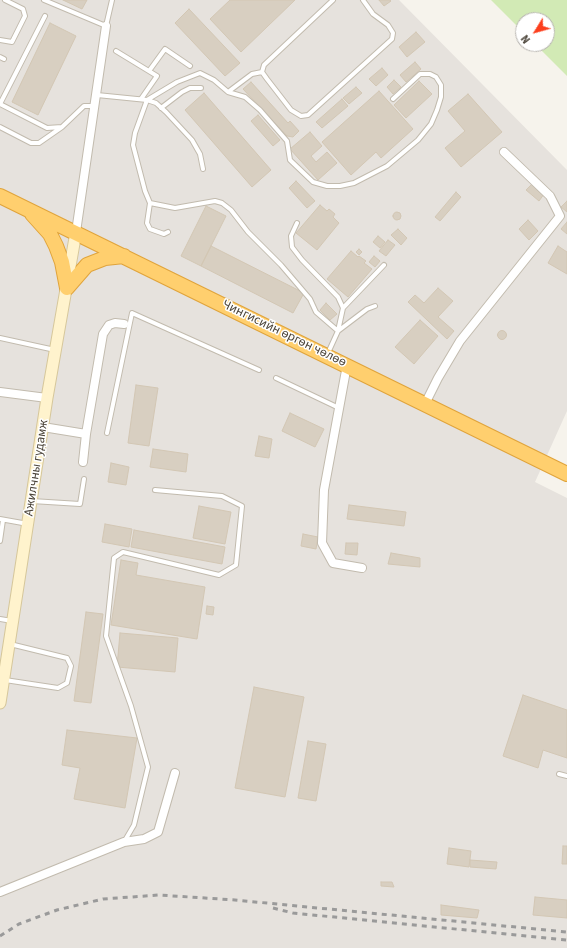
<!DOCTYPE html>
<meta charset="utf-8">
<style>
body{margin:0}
#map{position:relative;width:567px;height:948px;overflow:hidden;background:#f6f3ec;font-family:"Source Sans 3",sans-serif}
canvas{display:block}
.north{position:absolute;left:515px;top:12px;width:40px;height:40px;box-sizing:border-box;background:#fff;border:1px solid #b7b4b0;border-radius:50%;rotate:233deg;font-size:11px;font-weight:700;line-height:16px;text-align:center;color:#4b4439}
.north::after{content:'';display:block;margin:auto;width:14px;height:18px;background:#fc3f1d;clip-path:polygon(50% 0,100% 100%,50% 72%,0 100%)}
</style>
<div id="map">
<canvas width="567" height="948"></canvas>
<div class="north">N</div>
</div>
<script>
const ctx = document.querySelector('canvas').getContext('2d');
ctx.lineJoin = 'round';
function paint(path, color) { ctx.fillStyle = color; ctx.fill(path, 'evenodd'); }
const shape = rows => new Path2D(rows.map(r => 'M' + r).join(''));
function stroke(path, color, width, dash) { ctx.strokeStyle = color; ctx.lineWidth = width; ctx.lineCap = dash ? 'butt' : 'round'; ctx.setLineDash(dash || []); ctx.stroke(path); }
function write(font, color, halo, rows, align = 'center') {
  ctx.font = font + ' "Source Sans 3",sans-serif'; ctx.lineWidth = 3; ctx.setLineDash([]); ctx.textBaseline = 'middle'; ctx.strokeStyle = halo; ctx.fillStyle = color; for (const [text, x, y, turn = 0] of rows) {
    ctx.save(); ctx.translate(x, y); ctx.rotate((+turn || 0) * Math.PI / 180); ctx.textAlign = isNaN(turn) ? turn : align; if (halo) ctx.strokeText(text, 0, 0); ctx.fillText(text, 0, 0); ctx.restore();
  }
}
paint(shape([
 [0,0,399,0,567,170,567,411,535,482,567,498,567,948,0,948]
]), '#e6e2dd');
paint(shape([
 [491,0,567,0,567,76,535,44,547,44,547,20,523,20,523,32]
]), '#d2eab5');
const building = shape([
 [63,0,87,0,82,9,63,0],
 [230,0,295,0,241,52,210,19,230,0],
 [379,0,390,0,391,1,384,6,379,0],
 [189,9,240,63,225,76,175,23,189,9],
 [50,23,76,36,38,115,12,102,50,23],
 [416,32,425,42,407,57,399,47,416,32],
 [415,62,421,69,406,82,400,75,415,62],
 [382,68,388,75,376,86,369,79,382,68],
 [394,80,401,87,393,94,387,87,394,80],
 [419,81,432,94,406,118,394,105,419,81],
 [251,82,288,123,290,121,299,131,293,137,287,136,243,89,251,82],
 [356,87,362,93,349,104,343,98,356,87],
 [379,91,413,129,381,158,376,152,351,175,322,142,379,91],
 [204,93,271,170,252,187,185,110,204,93],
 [468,94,502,132,461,167,445,148,465,131,448,111,468,94],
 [342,99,348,106,322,128,316,122,342,99],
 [258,115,280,140,273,146,251,121,258,115],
 [310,132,322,146,311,156,316,162,327,152,337,163,318,180,290,149,310,132],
 [296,181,315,201,307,208,289,188,296,181],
 [532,184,544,194,539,201,526,190,532,184],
 [456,192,461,197,440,221,435,217,456,192],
 [567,201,567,212,561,207,567,201],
 [320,205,327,211,329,209,335,214,333,217,339,223,317,250,296,233,320,205],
 [206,206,226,216,201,266,181,256,206,206],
 '393 216a4 4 0 1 1 8 0a4 4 0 1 1-8 0Z',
 [528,220,538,231,529,240,519,229,528,220],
 [567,222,567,234,561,229,567,222],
 [398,229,407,238,401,245,391,235,398,229],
 [378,236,385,242,380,248,373,242,378,236],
 [388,240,395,245,386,256,379,251,388,240],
 [211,246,304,293,293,313,201,266,211,246],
 [558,246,567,252,567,274,548,263,558,246],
 [359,249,362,252,359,255,356,252,359,249],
 [351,251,358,257,359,256,366,261,364,263,372,269,348,297,327,279,351,251],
 [374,256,380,261,375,267,369,262,374,256],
 [438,288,453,301,438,317,454,331,447,339,408,302,415,295,424,303,438,288],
 [326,303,337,314,330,320,320,310,326,303],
 [420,320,438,336,414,364,395,347,420,320],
 '497.5 335a4.5 4.5 0 1 1 9 0a4.5 4.5 0 1 1-9 0Z',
 [136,385,158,388,149,446,128,443,136,385],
 [290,413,324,429,315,447,282,431,290,413],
 [259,436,272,439,269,458,255,456,259,436],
 [153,449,188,454,186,472,150,467,153,449],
 [111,463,129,467,126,485,108,482,111,463],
 [349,505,406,512,404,526,347,519,349,505],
 [199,506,231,512,225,544,193,538,199,506],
 [105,524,132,529,129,547,102,542,105,524],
 [134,530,225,547,222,564,131,547,134,530],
 [303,534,318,537,316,549,301,546,303,534],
 [346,543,358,543,357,555,345,554,346,543],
 [391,553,420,558,420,567,388,564,391,553],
 [121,560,138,563,136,575,205,587,197,639,111,625,121,560],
 [207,606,214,607,213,615,206,614,207,606],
 [86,612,103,614,91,703,74,701,86,612],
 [120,633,178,638,175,672,117,667,120,633],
 [254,687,304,697,285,797,235,788,254,687],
 [523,695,567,710,567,758,543,750,538,768,503,756,523,695],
 [67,730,137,738,125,808,74,799,80,768,62,765,67,730],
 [308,741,326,744,316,801,298,798,308,741],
 [563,846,567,846,567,864,562,864,563,846],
 [449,848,471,851,469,867,447,864,449,848],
 [470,860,497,862,496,869,470,867,470,860],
 [381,882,392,882,394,887,381,886,381,882],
 [535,897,567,900,567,918,533,915,535,897],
 [441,905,479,910,477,918,441,915,441,905]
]);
paint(building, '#d8cfc1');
stroke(building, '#d3c7b4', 1);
const lane = shape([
 [44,0,106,26,112,0],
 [333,0,264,65,262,72,267,79,291,110,301,116,308,115,392,39,393,33,388,25,373,14,363,0],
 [0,40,12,42,25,16,23,9,5,0],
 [116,51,157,76,141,99],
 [0,57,4,59],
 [149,71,165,49,190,66],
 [228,92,245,97,260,110,287,141,290,160,313,182,327,186,340,186,354,183,387,166,418,140,431,124,437,110,441,97,441,85,436,77,430,74,420,74,393,99],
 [97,95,147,100,177,82,200,73,214,80,228,92,252,74,262,72],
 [0,104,47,128,62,127,84,106,95,106],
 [0,104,45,16],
 [161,108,182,92,190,88,201,88],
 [0,127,31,143,39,143,62,127],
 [203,169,200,154,192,140,166,112,156,103,147,100,135,133,133,145,145,191,150,203,175,208,215,201,222,203,231,210,248,232,281,265,310,299,316,312,338,331,367,309,375,306],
 [150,203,147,223,150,229,164,234,168,232],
 [297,223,291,236,292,247,302,260,338,297,343,308,338,331,328,353],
 [343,308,384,265],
 [0,338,55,350],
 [276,378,339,408],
 [107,433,132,313,259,370],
 [32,501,80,504,84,479],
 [0,519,28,524],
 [0,541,3,520],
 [0,619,12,621],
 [5,680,58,688,67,683,71,666,67,658,10,644],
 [559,774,567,776],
 [124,842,134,825,148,767,131,706,106,636,114,558,123,552,219,575,236,565,242,506,222,496,155,490]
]);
const street = shape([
 [76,232,106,26],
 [347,365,324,490,322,543,333,563,362,568],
 [0,392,47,398],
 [425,404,438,378,460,341,560,216,550,196,504,152],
 [43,427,86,434],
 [83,462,86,434,103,334,109,325,115,323,124,324],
 [0,892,124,842,144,839,158,832,175,773]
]);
const secondary = shape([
 [0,703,47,398,76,232]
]);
const highway = shape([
 [0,196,567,474],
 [32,214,50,234,56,246,62,262,67,288],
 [67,288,87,265,105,258,124,256]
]);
stroke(lane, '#c2bbae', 6);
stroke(street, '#c2bbae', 10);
stroke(secondary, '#d6c79b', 13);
stroke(highway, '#e0a43c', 16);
stroke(lane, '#fff', 4);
stroke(street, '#fff', 8);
stroke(secondary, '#fff3cd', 11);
stroke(highway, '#ffcf6e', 14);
stroke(shape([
 [273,908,293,913,567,940],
 [0,936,19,924,57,910,103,899,159,895,235,900,567,932]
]), '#9a9a9a', 3, [5, 5]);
write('13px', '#4b4439', '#fff', [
 ["Чингисийн өргөн чөлөө",284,334,26],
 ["Ажилчны гудамж",37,468,-81]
]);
</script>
